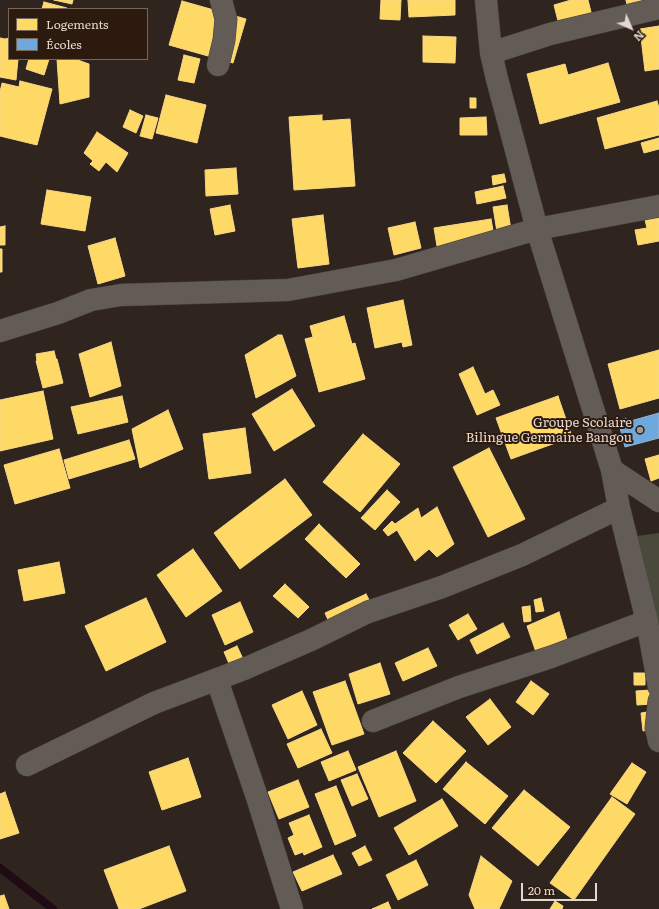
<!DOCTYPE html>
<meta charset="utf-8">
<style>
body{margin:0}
#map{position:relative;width:659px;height:909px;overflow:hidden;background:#2f241e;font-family:Literata,serif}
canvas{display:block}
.legend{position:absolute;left:8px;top:8px;width:140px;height:52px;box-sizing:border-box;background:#2c1a0e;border:1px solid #76665b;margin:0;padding:5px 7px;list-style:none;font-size:12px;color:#e4d7cf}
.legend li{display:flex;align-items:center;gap:8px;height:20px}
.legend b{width:20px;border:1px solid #76665b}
.north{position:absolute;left:611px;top:8px;width:40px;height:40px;-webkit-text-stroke:3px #2c1a0e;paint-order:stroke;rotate:135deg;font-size:11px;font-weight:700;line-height:16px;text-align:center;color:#e4d7cf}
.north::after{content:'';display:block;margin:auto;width:14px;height:18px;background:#e4d7cf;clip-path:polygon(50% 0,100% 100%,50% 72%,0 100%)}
.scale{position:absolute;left:521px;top:883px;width:76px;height:18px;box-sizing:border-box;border:2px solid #e4d7cf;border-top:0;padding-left:5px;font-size:12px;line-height:14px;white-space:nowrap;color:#e4d7cf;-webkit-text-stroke:3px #2c1a0e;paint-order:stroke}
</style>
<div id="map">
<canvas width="659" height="909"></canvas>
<ul class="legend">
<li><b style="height:11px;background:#ffd966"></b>Logements</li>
<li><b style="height:11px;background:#6fa8dc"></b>Écoles</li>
</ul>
<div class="north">N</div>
<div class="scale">20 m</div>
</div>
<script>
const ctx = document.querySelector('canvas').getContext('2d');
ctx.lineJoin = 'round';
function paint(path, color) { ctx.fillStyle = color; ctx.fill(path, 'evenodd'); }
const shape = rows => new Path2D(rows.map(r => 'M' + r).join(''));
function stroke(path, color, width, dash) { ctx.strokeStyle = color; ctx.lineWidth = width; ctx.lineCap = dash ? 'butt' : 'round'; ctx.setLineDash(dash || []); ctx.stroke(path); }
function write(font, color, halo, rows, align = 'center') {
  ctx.font = font + ' Literata,serif'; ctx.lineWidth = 4; ctx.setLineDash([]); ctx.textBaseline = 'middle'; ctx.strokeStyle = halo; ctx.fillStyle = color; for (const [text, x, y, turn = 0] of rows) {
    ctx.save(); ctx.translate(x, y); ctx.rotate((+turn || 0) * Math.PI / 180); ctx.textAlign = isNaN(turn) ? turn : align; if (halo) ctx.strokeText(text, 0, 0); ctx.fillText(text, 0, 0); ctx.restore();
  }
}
paint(shape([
 [659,533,659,657,630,537]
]), '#494a3b');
const homes = shape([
 [54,0,73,0,72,4,54,0],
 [381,0,401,0,400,20,380,19,381,0],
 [408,0,455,0,455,15,409,17,408,0],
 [571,0,588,0,593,20,560,29,554,5,571,0],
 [626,0,659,0,628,10,626,0],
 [182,1,246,19,233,63,169,45,182,1],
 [44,2,67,8,66,9,42,9,44,2],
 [659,26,659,69,645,71,640,29,659,26],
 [423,36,456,37,455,63,423,62,423,36],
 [0,38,5,39,9,38,9,59,18,59,16,80,0,77,0,38],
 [184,55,200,59,194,83,178,80,184,55],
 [29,59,49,59,44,75,26,69,29,59],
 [57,59,75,59,89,64,89,97,60,104,57,59],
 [608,63,620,102,540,124,527,74,565,64,568,75,608,63],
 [20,81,52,89,37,145,0,136,0,92,2,83,19,87,20,81],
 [166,95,206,105,197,143,156,133,166,95],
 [470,98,476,98,476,108,470,108,470,98],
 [657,101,659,108,659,135,605,149,597,118,657,101],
 [130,110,143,116,136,133,123,127,130,110],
 [146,115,158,118,152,139,140,136,146,115],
 [322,115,322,121,350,119,355,186,294,190,289,117,322,115],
 [486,117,487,135,460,135,460,118,486,117],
 [97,132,128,153,117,172,106,162,99,171,90,164,93,161,84,153,97,132],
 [659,138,659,149,644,153,641,143,659,138],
 [236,168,238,194,206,196,205,170,236,168],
 [504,174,506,182,493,185,492,176,504,174],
 [503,186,506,198,477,204,475,192,503,186],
 [47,190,91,197,85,231,41,224,47,190],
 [230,205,235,231,215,235,210,209,230,205],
 [507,205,512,236,498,238,493,207,507,205],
 [659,214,659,241,638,245,635,230,647,228,644,216,659,214],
 [323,215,329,264,298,268,292,219,323,215],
 [491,219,494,236,437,246,434,228,491,219],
 [415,222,421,248,394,255,388,228,415,222],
 [5,226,5,245,0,245,0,227,5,226],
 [115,238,125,276,98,284,88,246,115,238],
 [0,249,2,249,2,272,0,272,0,249],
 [403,300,412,345,403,347,402,342,375,348,367,308,403,300],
 [344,316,352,344,355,343,365,379,319,392,305,339,313,337,310,326,344,316],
 [278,335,282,335,296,376,256,398,245,355,278,335],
 [111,342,121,386,90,397,79,354,111,342],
 [659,350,659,398,620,409,608,364,659,350],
 [54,351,56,359,57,359,63,383,43,388,36,361,37,361,36,354,54,351],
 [473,367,485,394,493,390,500,405,477,415,459,374,473,367],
 [292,389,315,426,274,451,252,414,292,389],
 [43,391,53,439,0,451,0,400,43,391],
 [122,396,128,422,78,434,71,407,122,396],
 [558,396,572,437,511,459,496,418,558,396],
 [168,410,183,449,140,468,132,429,168,410],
 [245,428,251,473,209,479,203,434,245,428],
 [363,434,400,464,360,512,323,482,363,434],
 [129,440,135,459,69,479,64,460,129,440],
 [489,448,525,519,488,537,453,467,489,448],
 [59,449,70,488,15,504,4,465,59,449],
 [659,455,659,478,651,481,645,459,659,455],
 [285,479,312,515,240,569,214,533,285,479],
 [387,490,400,502,375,530,361,518,387,490],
 [437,507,454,544,437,557,429,549,415,561,397,530,388,536,383,530,392,521,395,524,418,508,421,518,437,507],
 [319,524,360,564,346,578,305,539,319,524],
 [193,549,222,591,186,617,157,575,193,549],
 [59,562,65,593,24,601,18,570,59,562],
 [285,584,309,607,298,618,273,596,285,584],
 [366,594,375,611,333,631,325,613,366,594],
 [146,598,166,642,106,671,85,626,146,598],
 [541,598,544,611,536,612,534,600,541,598],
 [240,602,253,632,225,645,212,615,240,602],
 [530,606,531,621,524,622,522,607,530,606],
 [559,612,569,646,537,655,527,626,559,612],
 [468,614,477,629,458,640,449,625,468,614],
 [503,623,510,637,477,654,470,640,503,623],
 [237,646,251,676,237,682,224,652,237,646],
 [428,648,437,666,403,681,395,663,428,648],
 [380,663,390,694,358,704,349,674,380,663],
 [634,673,645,673,645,685,634,685,634,673],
 [345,681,364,734,332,745,313,692,345,681],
 [531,681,549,694,533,715,516,702,531,681],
 [651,690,653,704,637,705,636,691,651,690],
 [302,691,317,725,288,739,272,705,302,691],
 [490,699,511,727,488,745,466,717,490,699],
 [653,711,655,729,643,731,641,713,653,711],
 [433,721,466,751,436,783,403,753,433,721],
 [321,729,332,753,298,768,287,744,321,729],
 [348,751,356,770,329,781,321,762,348,751],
 [396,751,416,801,379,817,358,767,396,751],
 [188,758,201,797,162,810,149,772,188,758],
 [466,762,508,796,485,824,443,789,466,762],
 [632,763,646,772,627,804,610,794,632,763],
 [357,774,368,799,352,806,341,780,357,774],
 [298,780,309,807,279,819,268,792,298,780],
 [336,786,356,836,335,845,315,794,336,786],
 [524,790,570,827,538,866,492,828,524,790],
 [5,792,19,833,0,839,0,794,5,792],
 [612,797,635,814,574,900,550,883,612,797],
 [442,799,458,826,409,855,394,828,442,799],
 [309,815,322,847,304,855,303,852,295,855,288,838,294,835,289,823,309,815],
 [169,846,186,891,139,909,119,909,104,870,169,846],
 [365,846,372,860,359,866,352,853,365,846],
 [333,855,342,874,302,891,293,872,333,855],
 [481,856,512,881,499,909,475,909,469,895,481,856],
 [416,860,428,885,398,900,386,875,416,860],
 [4,895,9,909,0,909,0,896,4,895],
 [555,901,563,906,562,909,550,909,555,901],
 [388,902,391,909,372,909,388,902]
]);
paint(homes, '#ffd966');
stroke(homes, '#f7d886', 1);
const schools = shape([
 [659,413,659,438,625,447,618,420,626,418,627,422,659,413]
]);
paint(schools, '#6fa8dc');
stroke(schools, '#92b6d8', 1);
stroke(shape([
 [0,868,53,909]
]), '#200b15', 8);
const minor = shape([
 [486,0,491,53,497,79,537,229,612,470,619,508,647,621,659,687],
 [491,53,550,34,659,8],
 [218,65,224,40,226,19,221,0],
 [0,331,58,313,91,300,121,295,288,290,396,270,537,229,659,206],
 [612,470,659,501],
 [217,680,257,797,292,909],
 [659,701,656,728,659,741],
 [373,721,459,687,551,657,647,621],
 [27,765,154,703,244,669,311,640,368,612,442,587,522,555,619,508]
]);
stroke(minor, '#4c423d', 23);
stroke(minor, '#635b55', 22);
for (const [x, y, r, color] of [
 [640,430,4,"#a59891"]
]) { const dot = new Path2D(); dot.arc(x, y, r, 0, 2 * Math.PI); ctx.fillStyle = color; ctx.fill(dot); stroke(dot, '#2c1a0e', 1.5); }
write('13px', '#e4d7cf', '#2c1a0e', [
 ["Groupe Scolaire",632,423],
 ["Bilingue Germaine Bangou",632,438]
], 'right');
</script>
